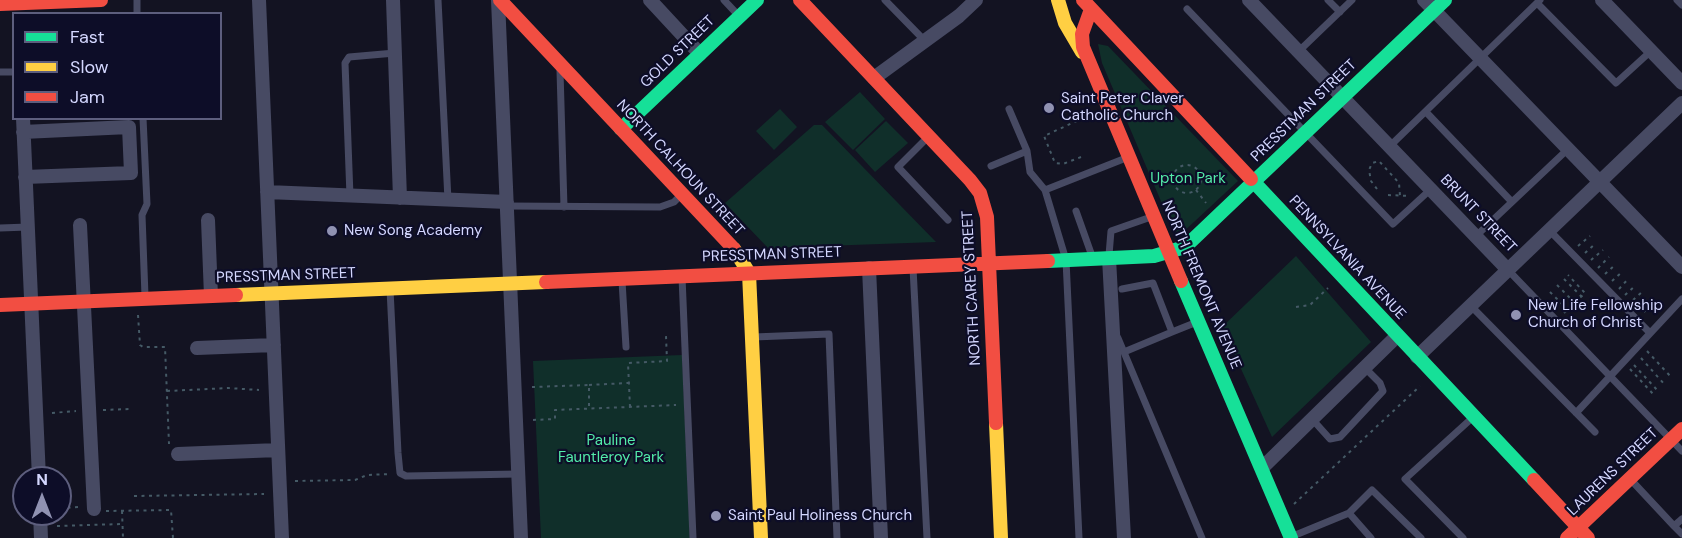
<!DOCTYPE html>
<style>
body{margin:0}
#map{position:relative;width:1682px;height:538px;overflow:hidden;background:#131322;font-family:"DM Sans",sans-serif}
canvas{display:block}
.legend{position:absolute;left:12px;top:12px;width:210px;height:108px;box-sizing:border-box;background:#0d0d28;border:2px solid #5d5e7e;margin:0;padding:8px 10px;list-style:none;font-size:18px;color:#d4d7ff}
.legend li{display:flex;align-items:center;gap:12px;height:30px}
.legend b{width:30px;border:2px solid #5d5e7e}
.north{position:absolute;left:12px;top:466px;width:60px;height:60px;box-sizing:border-box;background:#0d0d28;border:2px solid #5d5e7e;border-radius:50%;rotate:0deg;font-size:16px;font-weight:700;line-height:24px;text-align:center;color:#d4d7ff}
.north::after{content:'';display:block;margin:auto;width:21px;height:27px;background:#9092b2;clip-path:polygon(50% 0,100% 100%,50% 72%,0 100%)}
</style>
<div id="map">
<canvas width="1682" height="538"></canvas>
<ul class="legend">
<li><b style="height:8px;background:#16e098"></b>Fast</li>
<li><b style="height:8px;background:#ffcf43"></b>Slow</li>
<li><b style="height:8px;background:#f24e42"></b>Jam</li>
</ul>
<div class="north">N</div>
</div>
<script>
const ctx = document.querySelector('canvas').getContext('2d');
ctx.lineJoin = 'round';
function paint(path, color) { ctx.fillStyle = color; ctx.fill(path, 'evenodd'); }
const shape = rows => new Path2D(rows.map(r => 'M' + r).join(''));
function stroke(path, color, width, dash) { ctx.strokeStyle = color; ctx.lineWidth = width; ctx.lineCap = dash ? 'butt' : 'round'; ctx.setLineDash(dash || []); ctx.stroke(path); }
function write(font, color, halo, rows, align = 'center') {
  ctx.font = font + ' "DM Sans",sans-serif'; ctx.lineWidth = 4.5; ctx.setLineDash([]); ctx.textBaseline = 'middle'; ctx.strokeStyle = halo; ctx.fillStyle = color; for (const [text, x, y, turn = 0] of rows) {
    ctx.save(); ctx.translate(x, y); ctx.rotate((+turn || 0) * Math.PI / 180); ctx.textAlign = isNaN(turn) ? turn : align; if (halo) ctx.strokeText(text, 0, 0); ctx.fillText(text, 0, 0); ctx.restore();
  }
}
paint(shape([
 [1098,44,1108,46,1238,181,1180,235,1175,234,1102,63],
 [860,92,885,119,853,150,825,122],
 [780,109,797,127,774,150,756,131],
 [886,121,908,143,875,172,855,150],
 [814,125,822,125,936,242,768,248,725,203],
 [1296,256,1371,342,1272,437,1222,327],
 [682,355,690,538,541,538,533,361]
]), '#102f2a');
stroke(shape([
 [1081,157,1063,164,1055,163,1044,136,1092,114],
 '1173 179a14 14 0 1 1 28 0a14 14 0 1 1-28 0Z',
 [1377,189,1371,181,1369,170,1372,163,1379,161,1399,183,1400,196],
 [1196,190,1206,203],
 [1388,195,1409,196],
 [1578,246,1590,236],
 [1585,253,1596,243],
 [1591,260,1603,250],
 [1598,268,1609,257],
 [1605,274,1616,264],
 [1564,279,1581,296],
 [1612,281,1623,271],
 [1557,285,1574,302],
 [1619,289,1629,278],
 [1550,292,1567,309],
 [1625,295,1636,285],
 [1633,300,1642,292],
 [1296,307,1310,305,1328,288],
 [1640,308,1649,299],
 [1644,312,1652,304],
 [1564,313,1585,293,1568,275],
 [138,315,140,345,143,347,165,347,169,444],
 [1647,351,1672,378],
 [1641,358,1665,385],
 [1634,365,1658,391],
 [1630,369,1654,395],
 [589,385,628,383],
 [532,387,589,385,589,409],
 [167,391,228,388,259,390],
 [630,407,628,363,667,361,666,336],
 [103,410,130,409],
 [52,413,76,411],
 [533,420,555,419,555,410,676,405],
 [295,481,355,480,367,475,390,474],
 [134,496,264,494],
 [1294,504,1420,386],
 [60,508,80,507],
 [106,511,171,510,173,538],
 [122,511,123,538],
 [57,526,122,524]
]), '#455a66', 2, [3, 4.5]);
stroke(shape([
 [137,0,137,14],
 [438,0,448,200],
 [724,0,738,15],
 [885,0,925,41],
 [1328,0,1340,12],
 [1677,0,1682,5],
 [1537,3,1616,83,1651,51],
 [1187,9,1393,224,1431,189],
 [1299,51,1352,0],
 [560,71,564,207],
 [0,72,14,72],
 [1009,109,1027,151,1030,172,1045,190,1126,158],
 [1426,112,1512,202],
 [143,118,147,204,142,215,145,296],
 [927,138,898,167,948,220],
 [1390,146,1540,0],
 [991,166,1027,151],
 [1045,190,1066,260,1079,538],
 [350,196,345,63,349,57,395,53],
 [507,206,660,207,674,202,680,196],
 [1076,211,1092,256],
 [0,228,28,227],
 [1549,230,1650,333],
 [1476,236,1568,149],
 [1109,255,1111,231,1151,217],
 [913,268,927,538],
 [1508,270,1682,451],
 [682,277,693,538],
 [622,281,626,347],
 [390,289,398,453,400,473,406,476,518,474],
 [1122,289,1153,283,1172,332,1124,352],
 [1471,306,1595,432],
 [1172,332,1197,322],
 [754,337,829,334,837,538],
 [1118,338,1202,538],
 [1576,413,1682,299],
 [1312,419,1330,439,1340,437,1383,391,1380,383,1365,368],
 [1632,481,1674,526,1682,519],
 [1349,513,1371,538],
 [1674,526,1682,534],
 [1293,536,1349,513,1372,490,1421,538],
 [1463,538,1405,479,1471,419]
]), '#474a63', 7);
stroke(shape([
 [259,0,282,538],
 [393,0,400,198],
 [498,0,521,538],
 [650,0,700,54],
 [1249,0,1508,270],
 [1424,0,1682,267],
 [1602,0,1682,83],
 [874,78,959,16,976,0],
 [23,118,39,478],
 [23,132,129,127,131,173,25,177],
 [267,192,507,202],
 [208,220,211,296],
 [80,225,94,509],
 [1109,258,1124,538],
 [869,268,881,538],
 [197,348,274,345],
 [1417,357,1682,103],
 [178,454,278,450],
 [1262,468,1397,336],
 [40,514,41,538]
]), '#474a63', 14);
stroke(shape([
 [621,129,757,0],
 [1251,179,1534,480],
 [1048,261,1154,256,1185,247,1445,0],
 [1181,281,1291,538]
]), '#16e098', 14);
stroke(shape([
 [1058,0,1065,23,1082,52],
 [734,249,749,273,761,538],
 [236,295,546,282],
 [996,423,1001,538]
]), '#ffcf43', 14);
stroke(shape([
 [500,0,734,249],
 [800,0,970,180,980,193,987,217,996,423],
 [1083,0,1251,179],
 [0,4,101,0],
 [1091,9,1082,34,1083,47,1181,281],
 [546,282,1048,261],
 [0,305,236,295],
 [1534,480,1588,538],
 [1567,538,1682,429]
]), '#f24e42', 14);
for (const [x, y, r, color] of [
 [1049,108,6,"#9092b2"],
 [332,231,6,"#9092b2"],
 [1516,315,6,"#9092b2"],
 [716,516,6,"#9092b2"]
]) { const dot = new Path2D(); dot.arc(x, y, r, 0, 2 * Math.PI); ctx.fillStyle = color; ctx.fill(dot); stroke(dot, '#0d0d28', 2); }
write('15px', '#d4d7ff', '#0d0d28', [
 ["GOLD STREET",678,52,-44],
 ["PRESSTMAN STREET",1304,111,-44],
 ["NORTH CALHOUN STREET",680,168,47],
 ["BRUNT STREET",1478,214,46],
 ["PRESSTMAN STREET",772,255,-2],
 ["PENNSYLVANIA AVENUE",1347,258,47],
 ["PRESSTMAN STREET",286,276,-2],
 ["NORTH FREMONT AVENUE",1201,285,67],
 ["NORTH CAREY STREET",972,288,-93],
 ["LAURENS STREET",1613,472,-44]
]);
write('15px', '#d4d7ff', '#0d0d28', [
 ["Saint Peter Claver",1061,99],
 ["Catholic Church",1061,116],
 ["New Song Academy",344,231],
 ["New Life Fellowship",1528,306],
 ["Church of Christ",1528,323],
 ["Saint Paul Holiness Church",728,516]
], 'left');
write('15px', '#53eca9', '#0d0d28', [
 ["Upton Park",1188,179],
 ["Pauline",611,441],
 ["Fauntleroy Park",611,458]
]);
</script>
